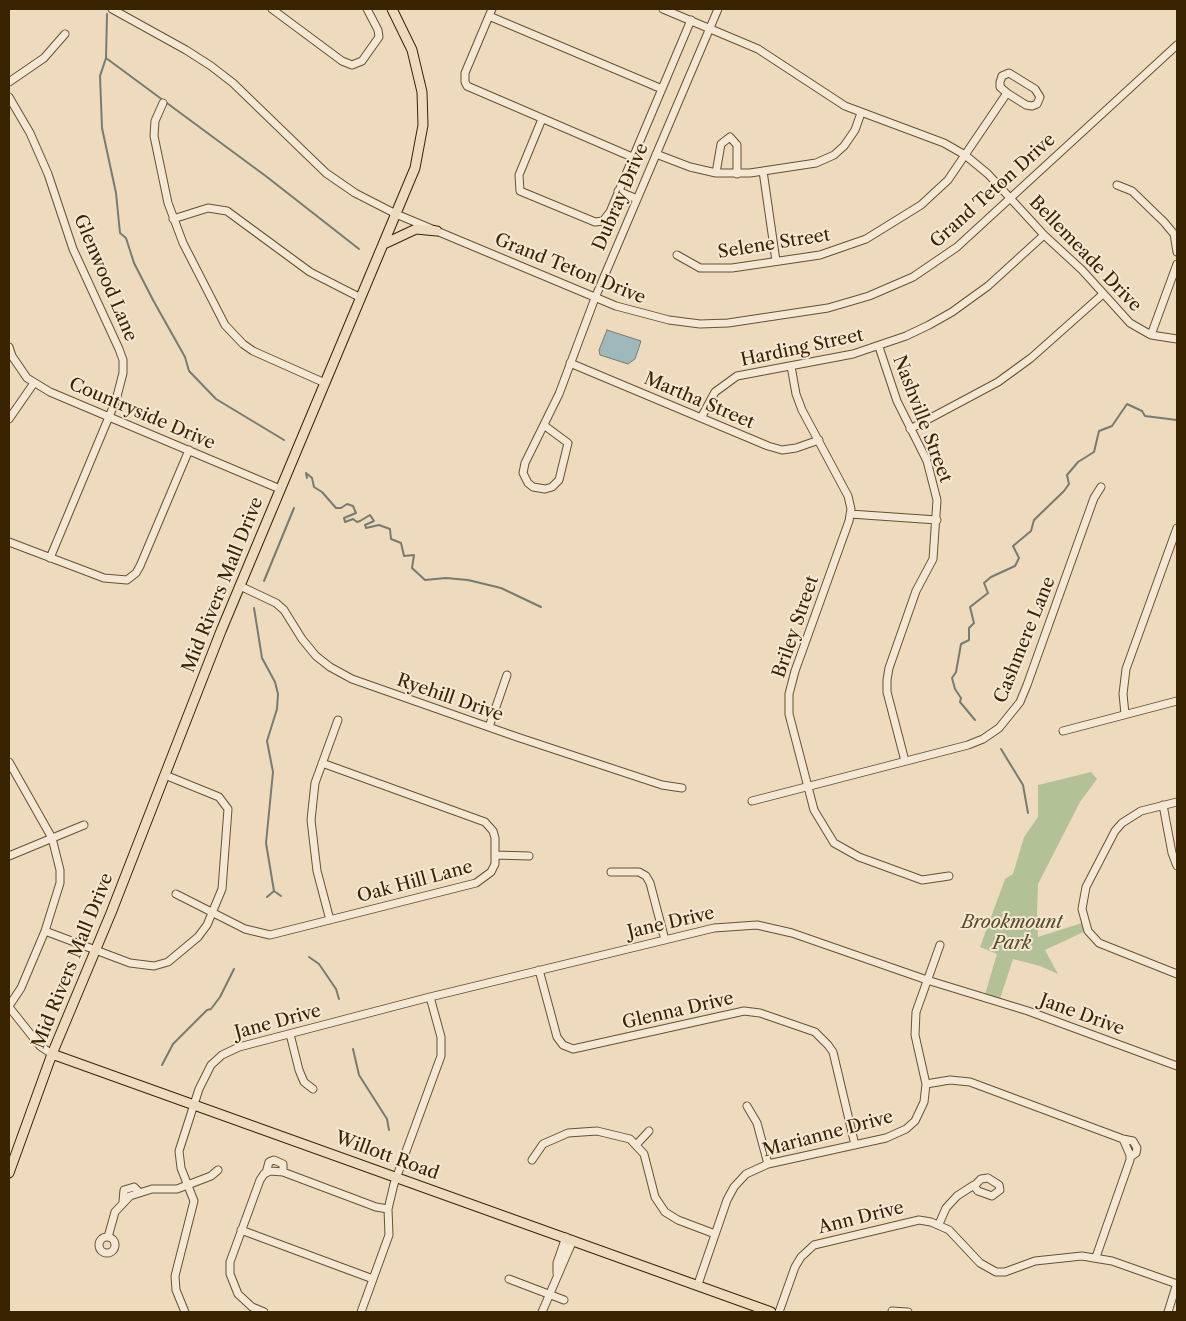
<!DOCTYPE html>
<style>
body{margin:0}
#map{position:relative;width:1186px;height:1321px;overflow:hidden;background:#eedbbe;font-family:"Libre Caslon Text",serif}
canvas{display:block}
.frame{position:absolute;inset:0;border:10px solid #392301;pointer-events:none}
</style>
<div id="map">
<canvas width="1186" height="1321"></canvas>
<div class="frame"></div>
</div>
<script>
const ctx = document.querySelector('canvas').getContext('2d');
ctx.lineJoin = 'round';
function paint(path, color) { ctx.fillStyle = color; ctx.fill(path, 'evenodd'); }
const shape = rows => new Path2D(rows.map(r => 'M' + r).join(''));
function stroke(path, color, width, dash) { ctx.strokeStyle = color; ctx.lineWidth = width; ctx.lineCap = dash ? 'butt' : 'round'; ctx.setLineDash(dash || []); ctx.stroke(path); }
function write(font, color, halo, rows, align = 'center') {
  ctx.font = font + ' "Libre Caslon Text",serif'; ctx.lineWidth = 4; ctx.setLineDash([]); ctx.textBaseline = 'middle'; ctx.strokeStyle = halo; ctx.fillStyle = color; for (const [text, x, y, turn = 0] of rows) {
    ctx.save(); ctx.translate(x, y); ctx.rotate((+turn || 0) * Math.PI / 180); ctx.textAlign = isNaN(turn) ? turn : align; if (halo) ctx.strokeText(text, 0, 0); ctx.fillText(text, 0, 0); ctx.restore();
  }
}
paint(shape([
 [1091,772,1097,779,1080,802,1038,884,1037,913,1038,937,1085,922,1088,930,1045,950,1058,974,1040,966,1013,959,999,1002,984,998,997,954,980,947,1005,879,1013,874,1024,837,1038,817,1038,785]
]), '#b2c196');
const water = shape([
 [607,330,641,341,635,359,628,364,600,355,599,350,607,330]
]);
paint(water, '#9fb8bc');
stroke(water, '#767c71', 1);
stroke(shape([
 [107,14,106,58,100,76,102,128,116,193,120,233,126,238,134,263,153,300,185,357,189,371,216,399,284,440],
 [106,58,267,177,359,249],
 [306,473,312,478,314,487,322,492,336,508,341,508,347,504,353,506,356,513,344,518,345,522,353,519,357,522,360,521,370,515,374,521,365,525,366,528,379,525,390,529,391,539,401,543,404,556,414,555,412,568,425,580,446,578,468,580,501,588,541,607],
 [306,473,307,478],
 [264,581,294,508],
 [254,608,262,658,275,682,278,694,277,709,267,741,273,772,266,843,274,891,281,896],
 [975,720,960,702,961,698,955,689,952,678,956,672,961,644,969,640,969,628,974,623,970,607,988,593,984,583,991,577,1015,566,1019,558,1013,546,1031,531,1034,520,1064,491,1069,484,1067,475,1078,462,1094,452,1099,431,1112,426,1127,404,1142,411,1145,416,1177,420],
 [1001,749,1023,785,1028,813],
 [267,897,274,891],
 [309,957,319,964,336,989,339,999],
 [353,1049,359,1075,387,1119,389,1130],
 [162,1065,173,1044,207,1010,211,1009,220,997,234,969]
]), '#767c71', 2);
const minor = shape([
 [112,9,186,50,211,66,233,83,326,173,355,193,396,214,616,306,669,320,700,324,728,323,828,308,869,296,913,277,957,247,1177,45],
 [272,9,342,61,352,65,362,61,379,37,378,30,367,9],
 [492,9,465,73,465,82,467,86,632,157],
 [663,9,758,49,845,106,944,143,965,155,988,174,1044,235,1082,270,1130,323,1151,335,1177,339],
 [489,16,662,89],
 [9,82,44,58,65,34],
 [9,97,30,133,48,174,73,249,119,349,123,360,123,373,116,400,50,558],
 [163,103,155,121,154,136,168,203,183,243,225,325,243,344,253,351,325,383],
 [542,119,519,175,520,191,595,222,603,221,610,212,691,20],
 [656,154,690,167,716,173,750,173,816,163,834,155,844,146,855,130,861,113],
 [763,171,776,261],
 [716,173,721,144,730,137,737,145,737,174],
 [1117,185,1132,191,1164,222,1174,234,1177,252],
 [618,191,637,199],
 [173,219,208,208,227,211,310,272,361,298],
 [677,255,700,268,732,268,820,255,866,239,921,205,948,180,1007,93,1026,105,1032,106,1037,104,1040,97,1035,89,1009,73,1002,76,1000,82,1000,87,1007,93],
 [1151,335,1177,264],
 [9,347,12,356,27,378,50,392,280,489],
 [879,347,897,401,927,461,937,500,933,559,916,591,889,668,887,680,887,692,905,761],
 [570,363,768,446,782,450,796,448,819,440],
 [791,366,796,394,802,410,848,496,851,509,849,521,795,671,789,694,789,714,814,810,834,843,859,857,922,880,949,876],
 [701,418,715,392,737,376,853,354,906,336,929,325,952,312,988,286,1044,235],
 [9,419,34,383],
 [545,426,568,443,559,480,552,487,545,489,533,487,528,483,523,473,525,463,559,394,595,298,718,9],
 [910,429,998,382,1031,358,1103,294],
 [850,514,937,520],
 [9,542,104,578,127,580,136,573,140,566,189,450],
 [240,586,276,603,284,610,302,639,316,656,330,667,352,679,517,737,662,785,682,788],
 [1125,714,1123,694,1126,669,1177,528],
 [489,727,507,675],
 [1063,731,1177,701],
 [9,762,52,838,60,870,60,883,45,931,21,988,9,1006],
 [752,801,968,745,983,739,999,728,1020,702,1027,685,1094,498,1101,487],
 [1177,802,1141,811,1122,823,1115,831,1086,887,1082,909,1088,931,1099,943,1177,974],
 [1163,805,1172,853,1177,866],
 [495,855,529,856],
 [9,856,84,825],
 [611,872,639,872,646,876,650,883,665,940],
 [176,894,245,929,270,935,476,883,491,872,495,864,495,838,493,831,485,822,322,763],
 [330,920,317,871,311,820,315,783,338,720],
 [45,931,130,963,154,966,168,962,198,937,207,925,222,889,228,809,219,797,165,775],
 [539,970,557,1037,563,1045,573,1049,744,1011,760,1013,815,1032,828,1045,833,1052,855,1145],
 [9,1007,40,1046,52,1054],
 [290,1034,299,1070,304,1082,313,1089],
 [926,1084,950,1080,970,1082,1123,1139,1130,1155,1130,1160,1096,1257],
 [747,1106,757,1123,768,1164],
 [1123,1139,1133,1141,1137,1148,1136,1153,1130,1157],
 [637,1144,649,1131],
 [532,1160,543,1144,568,1133,597,1131,630,1139,644,1154,655,1197,665,1212,678,1220,715,1234],
 [266,1173,269,1162,274,1160,283,1164,283,1172],
 [988,1178,999,1185,1000,1190,992,1196,978,1191,974,1186,981,1179,988,1178],
 [123,1201,124,1190,134,1187,139,1192],
 [939,1224,946,1208,957,1196,974,1185],
 [241,1230,373,1279],
 [108,1237,115,1212,130,1196,152,1189,177,1189,211,1176,218,1170],
 '99 1245a8 8 0 1 1 16 0a8 8 0 1 1-16 0Z',
 [557,1273,557,1263,566,1237],
 [509,1279,564,1300],
 [698,1284,727,1200,734,1187,746,1174,768,1164,886,1138,906,1129,915,1121,924,1102,926,1084,915,1035,916,1012,940,945],
 [892,1311,908,1312],
 [185,1312,176,1290,175,1276,194,1201,181,1168,179,1151,199,1089,211,1065,222,1055,239,1047,430,997,714,928,757,925,792,933,927,980,1028,1011,1177,1066],
 [264,1312,252,1307,238,1294,230,1274,230,1262,260,1180,264,1174,270,1171,283,1172,376,1207,388,1209],
 [361,1312,389,1235,388,1209,394,1184,441,1056,441,1037,430,997],
 [542,1312,573,1240],
 [779,1312,795,1267,801,1257,814,1245,919,1220,931,1222,949,1230,980,1263,996,1272,1005,1272,1035,1261,1082,1256,1112,1261,1177,1284],
 [1168,1312,1177,1283]
]);
const major = shape([
 [384,244,416,229,437,231],
 [52,1054,771,1312],
 [9,1173,52,1054,111,913,221,631,415,168,423,125,422,92,412,50,392,9]
]);
stroke(minor, '#665130', 9);
stroke(major, '#392301', 11);
stroke(minor, '#f4e8d5', 7);
stroke(major, '#eedbbe', 9);
write('18px', '#392301', '#f4e8d5', [
 ["Grand Teton Drive",993,191,-42],
 ["Dubray Drive",621,197,-67],
 ["Selene Street",774,244,-9],
 ["Bellemeade Drive",1085,254,46],
 ["Grand Teton Drive",570,269,22],
 ["Glenwood Lane",105,278,67],
 ["Harding Street",802,348,-12],
 ["Martha Street",699,401,23],
 ["Countryside Drive",142,414,23],
 ["Nashville Street",922,419,69],
 ["Mid Rivers Mall Drive",223,585,-68],
 ["Briley Street",796,627,-71],
 ["Cashmere Lane",1025,640,-68],
 ["Ryehill Drive",450,698,19],
 ["Oak Hill Lane",415,882,-15],
 ["Jane Drive",671,923,-13],
 ["Mid Rivers Mall Drive",73,961,-68],
 ["Glenna Drive",678,1011,-13],
 ["Jane Drive",1082,1015,20],
 ["Jane Drive",278,1022,-15],
 ["Marianne Drive",828,1134,-15],
 ["Willott Road",387,1156,20],
 ["Ann Drive",861,1218,-14]
]);
write('italic 18px', '#574a26', '#f4e8d5', [
 ["Brookmount",1012,923],
 ["Park",1012,944]
]);
</script>
